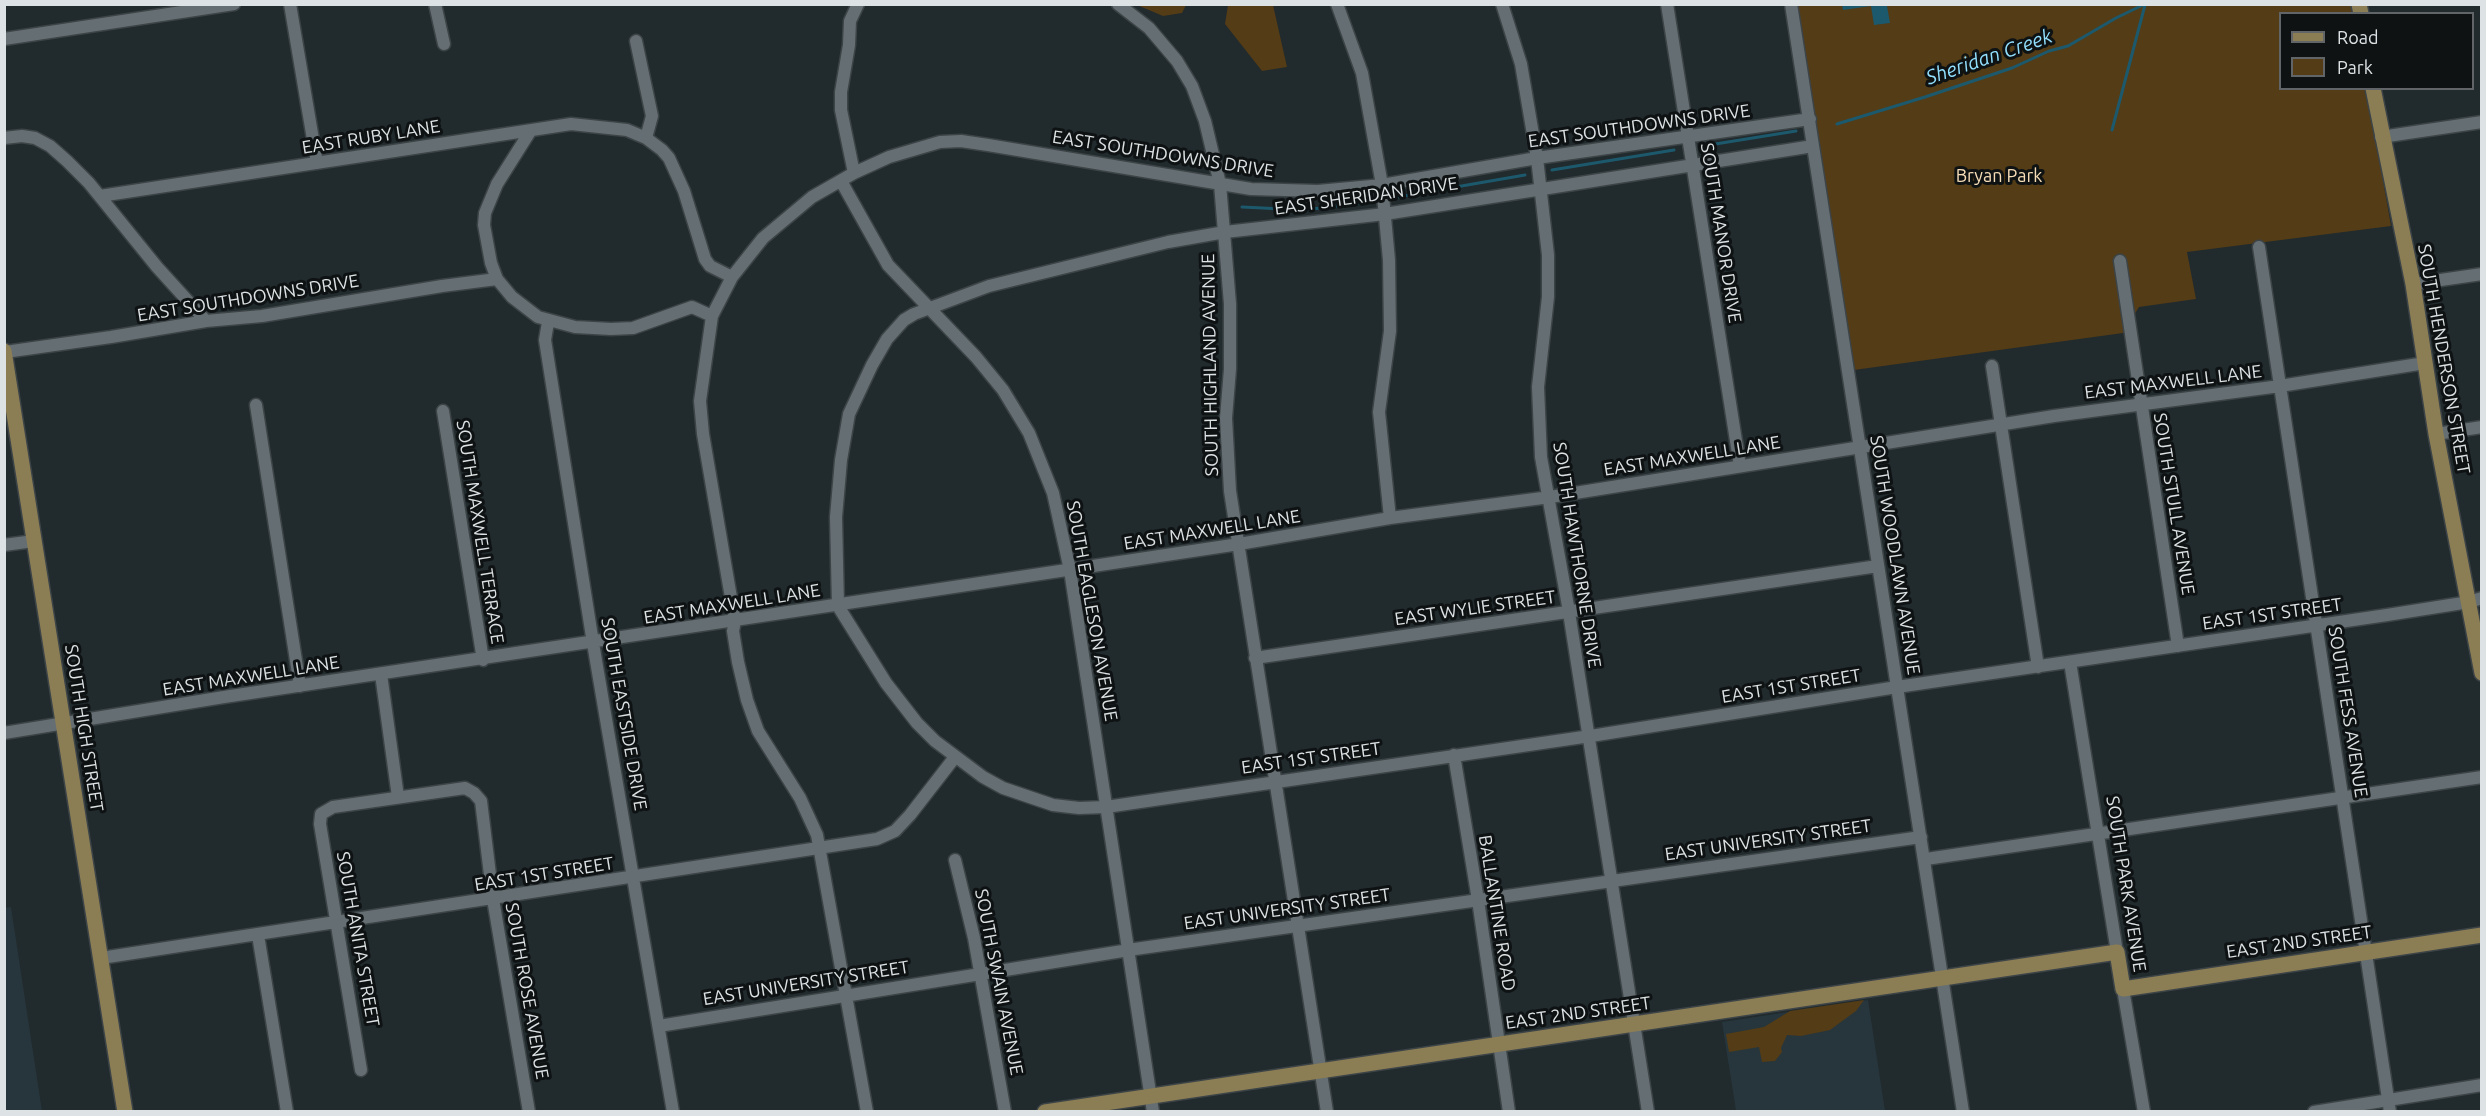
<!DOCTYPE html>
<style>
body{margin:0}
#map{position:relative;width:2486px;height:1116px;overflow:hidden;background:#212a2d;font-family:Ubuntu,sans-serif}
canvas{display:block}
.frame{position:absolute;inset:0;border:6px solid #dde2e4;pointer-events:none}
.legend{position:absolute;left:2279px;top:12px;width:195px;height:78px;box-sizing:border-box;background:#0e1213;border:2px solid #616567;margin:0;padding:8px 10px;list-style:none;font-size:18px;color:#dde2e4}
.legend li{display:flex;align-items:center;gap:12px;height:30px}
.legend b{width:30px;border:2px solid #616567}
</style>
<div id="map">
<canvas width="2486" height="1116"></canvas>
<div class="frame"></div>
<ul class="legend">
<li><b style="height:8px;background:#8c7e54"></b>Road</li>
<li><b style="height:16px;background:#533c16"></b>Park</li>
</ul>
</div>
<script>
const ctx = document.querySelector('canvas').getContext('2d');
ctx.lineJoin = 'round';
function paint(path, color) { ctx.fillStyle = color; ctx.fill(path, 'evenodd'); }
const shape = rows => new Path2D(rows.map(r => 'M' + r).join(''));
function stroke(path, color, width, dash) { ctx.strokeStyle = color; ctx.lineWidth = width; ctx.lineCap = dash ? 'butt' : 'round'; ctx.setLineDash(dash || []); ctx.stroke(path); }
function write(font, color, halo, rows, align = 'center') {
  ctx.font = font + ' Ubuntu,sans-serif'; ctx.lineWidth = 6; ctx.setLineDash([]); ctx.textBaseline = 'middle'; ctx.strokeStyle = halo; ctx.fillStyle = color; for (const [text, x, y, turn = 0] of rows) {
    ctx.save(); ctx.translate(x, y); ctx.rotate((+turn || 0) * Math.PI / 180); ctx.textAlign = isNaN(turn) ? turn : align; if (halo) ctx.strokeText(text, 0, 0); ctx.fillText(text, 0, 0); ctx.restore();
  }
}
paint(shape([
 [11,907,42,1111,5,1111,4,908],
 [1868,1000,1885,1111,1736,1111,1722,1022]
]), '#27363c');
paint(shape([
 [1137,5,1186,5,1182,13,1163,16],
 [1228,5,1273,5,1287,67,1262,71,1225,24],
 [1798,5,2352,5,2353,13,2280,14,2280,88,2367,89,2391,226,2187,252,2196,299,2139,307,2123,333,1854,370],
 [1864,1000,1856,1011,1830,1030,1801,1036,1787,1035,1781,1048,1782,1052,1775,1061,1762,1062,1759,1047,1729,1052,1726,1034,1764,1027,1790,1011]
]), '#533c16');
paint(shape([
 [1842,5,1892,5,1887,6,1890,23,1874,25,1871,6,1843,10]
]), '#1d596d');
stroke(shape([
 [1837,124,1925,97,2012,68,2049,51,2068,46,2116,18,2145,4],
 [2112,130,2145,5],
 [1703,146,1796,131],
 [1552,170,1674,150],
 [1398,197,1525,175],
 [1242,207,1304,210,1369,202]
]), '#1d596d', 3);
const street = shape([
 [290,4,317,163],
 [435,4,444,44],
 [1118,4,1149,28,1177,61,1192,86,1205,121,1220,184,1230,304,1230,369,1226,418,1230,491,1327,1112],
 [1337,4,1362,73,1382,185,1389,260,1390,331,1379,412,1390,518],
 [1502,4,1521,64,1537,158,1548,255,1548,297,1538,387,1541,457,1568,606,1648,1112],
 [1667,4,1740,466],
 [1791,4,1963,1112],
 [4,39,234,4],
 [636,41,652,116,646,138],
 [531,130,497,184,485,213,484,225,491,263,497,279,512,297,538,317,575,327,611,329,633,328,692,307,712,316],
 [2381,137,2482,122],
 [4,138,22,136,35,138,50,146,67,161,89,183,157,267,206,321],
 [1813,146,1385,214,1225,232,1168,242,989,286,914,314,904,320,887,339,872,365,849,414,841,460,836,517,838,606,886,683,917,723,935,741,983,777,1003,788,1053,805,1079,808,1106,807,1597,735,1897,687,2387,615,2469,602,2482,598],
 [854,173,841,110,841,92,849,45,850,21,858,4],
 [841,181,888,265,976,357,1003,390,1029,433,1053,493,1070,570,1153,1112],
 [100,196,571,124,627,130,646,138,662,150,669,158,684,191,705,259,710,266,732,277,712,316,700,401,703,434,735,621,733,631,738,662,747,700,758,731,800,798,817,835,867,1112],
 [2259,247,2390,1112],
 [2120,261,2178,646],
 [732,277,763,238,812,197,854,173,889,157,940,142,961,141,988,145,1251,189,1318,191,1382,185,1537,158,1810,119],
 [2413,284,2482,274],
 [548,322,545,340,593,643,673,1112],
 [5,352,111,337,206,321,262,316,442,286,497,279],
 [1992,366,2038,667],
 [256,405,300,686],
 [443,411,483,660],
 [2436,434,2482,427],
 [4,545,34,541],
 [1255,658,1878,566],
 [2070,662,2117,952],
 [381,674,398,797],
 [4,733,224,697,1239,544,1390,518,1550,497,2054,416,2280,386,2425,363],
 [1454,755,1478,900,1509,1112],
 [1926,859,2482,777],
 [955,860,974,938,1005,1112],
 [258,935,287,1112],
 [101,958,877,839,895,831,910,815,955,757],
 [2123,989,2144,1112],
 [659,1026,1135,949,1921,837],
 [361,1070,320,824,321,814,333,807,465,788,474,793,481,801,493,899,529,1112],
 [2314,1112,2482,1085]
]);
const secondary = shape([
 [2359,4,2361,14],
 [2373,88,2413,284,2436,434,2482,673],
 [4,351,125,1112],
 [1045,1112,2117,952,2123,989,2482,935]
]);
stroke(street, '#3d4447', 15);
stroke(secondary, '#3d4447', 18);
stroke(street, '#656e72', 12);
stroke(secondary, '#8c7e54', 15);
write('18px', '#dde2e4', '#0e1213', [
 ["EAST SOUTHDOWNS DRIVE",1639,126,-8],
 ["EAST RUBY LANE",371,137,-9],
 ["EAST SOUTHDOWNS DRIVE",1163,154,9],
 ["EAST SHERIDAN DRIVE",1366,196,-8],
 ["SOUTH MANOR DRIVE",1721,233,81],
 ["EAST SOUTHDOWNS DRIVE",248,298,-9],
 ["SOUTH HENDERSON STREET",2444,359,80],
 ["SOUTH HIGHLAND AVENUE",1210,365,-91],
 ["EAST MAXWELL LANE",2173,382,-7],
 ["EAST MAXWELL LANE",1692,456,-9],
 ["SOUTH STULL AVENUE",2174,504,81],
 ["EAST MAXWELL LANE",1212,530,-9],
 ["SOUTH MAXWELL TERRACE",480,532,81],
 ["SOUTH HAWTHORNE DRIVE",1577,555,81],
 ["SOUTH WOODLAWN AVENUE",1895,555,81],
 ["EAST MAXWELL LANE",732,604,-9],
 ["EAST WYLIE STREET",1475,608,-8],
 ["SOUTH EAGLESON AVENUE",1092,611,80],
 ["EAST 1ST STREET",2272,614,-8],
 ["EAST MAXWELL LANE",251,676,-9],
 ["EAST 1ST STREET",1791,686,-9],
 ["SOUTH FESS AVENUE",2348,712,81],
 ["SOUTH EASTSIDE DRIVE",624,714,80],
 ["SOUTH HIGH STREET",84,728,81],
 ["EAST 1ST STREET",1311,758,-8],
 ["EAST UNIVERSITY STREET",1768,840,-8],
 ["EAST 1ST STREET",544,874,-9],
 ["SOUTH PARK AVENUE",2126,884,81],
 ["EAST UNIVERSITY STREET",1287,909,-8],
 ["BALLANTINE ROAD",1497,913,81],
 ["SOUTH ANITA STREET",358,939,80],
 ["EAST 2ND STREET",2299,942,-8],
 ["SOUTH SWAIN AVENUE",999,982,79],
 ["EAST UNIVERSITY STREET",806,983,-9],
 ["SOUTH ROSE AVENUE",527,991,80],
 ["EAST 2ND STREET",1578,1013,-8]
]);
write('18px', '#f7ddb7', '#0e1213', [
 ["Bryan Park",1999,176]
]);
write('italic 20px', '#92dffd', '#0e1213', [
 ["Sheridan Creek",1989,57,-19]
]);
</script>
